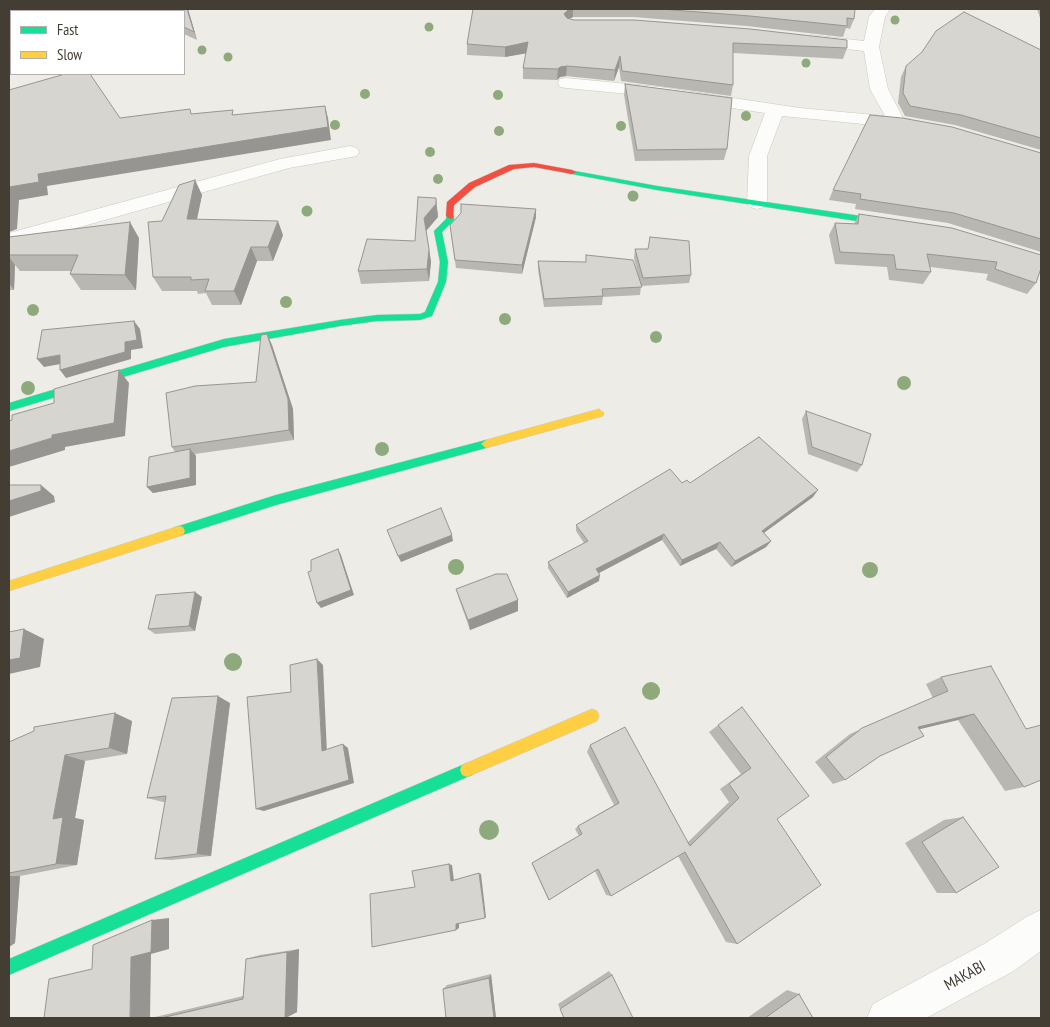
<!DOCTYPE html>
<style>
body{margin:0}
#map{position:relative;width:1050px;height:1027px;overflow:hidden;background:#eeece6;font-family:"PT Sans Narrow",sans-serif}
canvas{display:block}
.frame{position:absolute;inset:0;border:10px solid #433d33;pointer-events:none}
.legend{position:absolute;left:10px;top:10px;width:175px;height:65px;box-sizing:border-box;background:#fff;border:1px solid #b4b1ad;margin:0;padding:6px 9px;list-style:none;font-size:15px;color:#433d33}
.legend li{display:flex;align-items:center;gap:10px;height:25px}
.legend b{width:25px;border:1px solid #b4b1ad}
</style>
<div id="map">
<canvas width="1050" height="1027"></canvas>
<div class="frame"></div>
<ul class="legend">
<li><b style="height:6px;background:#16e098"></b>Fast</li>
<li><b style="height:6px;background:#ffcf43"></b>Slow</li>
</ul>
</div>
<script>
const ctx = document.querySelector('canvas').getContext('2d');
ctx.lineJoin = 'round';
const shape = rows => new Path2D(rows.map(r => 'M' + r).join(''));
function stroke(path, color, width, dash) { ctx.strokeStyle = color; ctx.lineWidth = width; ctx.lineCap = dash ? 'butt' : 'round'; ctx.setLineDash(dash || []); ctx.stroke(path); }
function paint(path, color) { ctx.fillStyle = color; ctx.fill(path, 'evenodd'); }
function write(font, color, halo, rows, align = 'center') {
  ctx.font = font + ' "PT Sans Narrow",sans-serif'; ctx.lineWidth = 4; ctx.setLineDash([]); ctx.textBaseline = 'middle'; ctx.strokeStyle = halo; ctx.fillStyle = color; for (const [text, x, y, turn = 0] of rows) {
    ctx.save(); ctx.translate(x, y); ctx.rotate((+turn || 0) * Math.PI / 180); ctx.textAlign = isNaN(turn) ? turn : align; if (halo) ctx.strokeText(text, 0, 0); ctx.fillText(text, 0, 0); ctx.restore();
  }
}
const street = shape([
 [875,9,890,9,885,17,879,47,888,89,903,118,910,119,913,123,910,127,904,128,782,116,767,156,767,203,764,207,757,209,750,207,747,203,749,156,765,113,660,97,566,88,560,87,558,83,560,79,566,78,660,87,800,108,885,116,870,89,864,51,811,45,805,43,803,40,805,37,811,35,864,41,869,17,875,9],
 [350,146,357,148,359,152,357,156,289,168,9,247,9,233,280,159,350,146],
 [1041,910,1041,951,1012,972,926,1018,867,1018,873,1004,984,944,1028,916,1041,910]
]);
const fast = shape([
 [569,170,657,186,895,221,899,224,895,227,657,190,572,174,569,174,569,170],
 [450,213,454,216,454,220,442,232,448,262,446,282,432,316,420,320,377,321,340,326,224,347,9,411,9,403,224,339,340,320,377,315,420,314,425,312,438,282,440,262,434,231,446,219,447,214,450,213],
 [486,440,491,444,486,448,276,505,179,536,175,535,173,531,175,527,179,526,276,495,486,440],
 [467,763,472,765,474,770,472,775,9,975,9,959,467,763]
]);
const slow = shape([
 [599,409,604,413,603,416,486,448,481,444,486,440,599,409],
 [179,526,183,527,185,531,183,535,9,591,9,581,179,526],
 [592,709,597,711,599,716,597,721,467,777,462,775,460,770,462,765,592,709]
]);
const jam = shape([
 [534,163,572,170,576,172,572,174,534,167,514,169,475,187,454,205,453,218,450,219,446,216,447,202,469,183,509,165,534,163]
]);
stroke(street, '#cac8c2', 1);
stroke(fast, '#cdc9bd', 1);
stroke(slow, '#cdc9bd', 1);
stroke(jam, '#cdc9bd', 1);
paint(street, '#fcfcfb');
paint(fast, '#16e098');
paint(slow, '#ffcf43');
paint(jam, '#f24e42');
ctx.fillStyle = '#8eaa7d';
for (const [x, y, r] of [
 [895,20,4.5],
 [429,27,4.5],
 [202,50,4.5],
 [228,57,4.5],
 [806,63,4.5],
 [365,94,5],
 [498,95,5],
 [746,116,5],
 [335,125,5],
 [621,126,5],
 [499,131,5],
 [430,152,5],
 [438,179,5],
 [633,196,5.5],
 [307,211,5.5],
 [286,302,6],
 [33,310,6],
 [505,319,6],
 [656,337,6],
 [904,383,7],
 [28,388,7],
 [382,449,7],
 [456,567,8],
 [870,570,8],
 [233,662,9],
 [651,691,9],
 [489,830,10]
]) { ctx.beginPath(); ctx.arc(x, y, r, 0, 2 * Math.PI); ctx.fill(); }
paint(shape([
 [126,9,188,9,197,40,184,34,184,11,131,11],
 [473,9,855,9,854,19,850,29,846,28,843,37,747,26,633,17,573,17,569,19,574,20,847,48,843,59,733,53,733,85,731,96,621,81,619,67,614,81,566,76,560,77,557,80,523,79,523,68,526,53,505,57,467,55,467,44],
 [1037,9,1041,9,1041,21],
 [1041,50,1041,150,955,125,905,116,898,103,901,77,906,66],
 [625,84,727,149,724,160,635,161,624,95],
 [1041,153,1041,252,948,223,855,209,856,204,829,200,833,190],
 [195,180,202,195,197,219,283,235,273,261,257,261,241,305,212,305,206,293,198,294,197,291,162,291,153,277,162,221],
 [536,209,536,217,522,274,456,268,451,234],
 [438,211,438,217,426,231,431,262,429,281,361,284,358,271,415,241],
 [859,214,952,228,1036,283,1027,294,986,280,988,274,930,267,931,272,923,284,889,280,887,267,835,264,829,235,835,223,854,224],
 [9,237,139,238,136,290,81,290,70,274,71,271,20,271,15,265,14,290,9,290],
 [635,249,691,275,689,283,641,286,640,295,603,297,602,305,544,307,538,270,538,261,640,283,634,258],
 [267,334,272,345,293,409,294,440,195,454,196,456,196,485,153,493,147,487,175,452,172,447,256,382],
 [806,411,862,465,857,472,808,454,802,419],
 [682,483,690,483,813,497,764,533,771,541,766,547,731,567,716,549,680,566,662,540,599,573,599,581,567,598,548,568,548,562,584,543,576,531,576,525],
 [456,589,518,600,518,611,470,630,459,599],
 [202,597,195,631,155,634,148,629],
 [991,666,1024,787,1005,791,958,720,919,729,845,780,833,784,815,762,850,734,933,698,926,684,941,677],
 [230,703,211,856,171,860,155,859,165,802,163,802,147,798],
 [742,707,777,819,737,944,726,942,678,856,611,896,606,895,595,871,549,900,548,899,532,864,532,863,579,836,575,829,578,826,614,805,587,752,590,745,688,842,729,802,720,789,741,774,709,732],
 [132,721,127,754,85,761,75,818,84,820,77,865,20,876,15,943,9,947,9,742],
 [963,817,956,893,937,893,905,843,944,820],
 [299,949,297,1012,286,1018,151,1018,243,996,246,959,260,955],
 [609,971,612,975,560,1009,558,1004],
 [491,974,496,1018,443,989,447,985],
 [787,990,799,994,813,1018,747,1018]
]), '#b9b7b2');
paint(shape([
 [187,9,188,9,197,40,194,32],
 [567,9,573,9,573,17,567,20,564,14],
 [528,42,528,53,505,57,505,47],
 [620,56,619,67,614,81,615,70],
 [567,66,566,76,560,77,557,80,558,69,560,67],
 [325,106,328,118,331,140,47,186,48,195,19,200,17,229,9,232,9,187,38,174],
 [195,180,202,195,194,233,187,219],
 [436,198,438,217,426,231,424,218],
 [536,209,536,217,522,274,522,265],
 [278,221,283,235,273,261,268,247],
 [130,222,139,238,136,290,125,275],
 [251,247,257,261,241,305,234,291],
 [429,249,431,262,429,281,427,269],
 [9,257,15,265,14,290,9,283],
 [134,321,140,329,143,348,131,350,131,359,66,378,60,370],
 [267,334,272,345,293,409,294,440,289,430],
 [60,355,66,363,44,367,37,359],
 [119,370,129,383,125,436,65,447,65,450,9,467,9,451,52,435],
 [190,449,196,456,196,485,153,493,147,487],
 [41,485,54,496,55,502,9,517,9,501],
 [818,490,813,497,758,537,762,531],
 [664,534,662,540,595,575,596,569],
 [452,535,453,541,401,562,398,556],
 [771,541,766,547,731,567,735,561],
 [720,542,716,549,680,566,682,560],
 [338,549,341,555,354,595,321,608,317,603],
 [600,575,599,581,567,598,568,592],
 [195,592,202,597,195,631,189,626],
 [518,600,518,611,470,630,468,620],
 [24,629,44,639,40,667,9,674,9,660],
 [317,659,323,665,327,754,322,751],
 [218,696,230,703,211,856,197,854],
 [115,713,132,721,127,754,109,748],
 [974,714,958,720,904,733,918,727],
 [343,744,348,748,354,783,264,811,256,809],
 [65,755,85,761,75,818,84,820,77,865,56,864,53,819],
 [449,864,452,865,454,881,451,881],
 [479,873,481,874,486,917,485,918],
 [9,876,20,876,15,943,9,947],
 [169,918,169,949,151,954,150,1018,130,1018,131,957,152,920],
 [459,923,459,928,456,930,456,924],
 [299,949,297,1012,285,1018,287,952],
 [491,974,496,1018,494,1018,489,978]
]), '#969591');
const building = shape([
 [141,9,187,9,194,32,184,27,184,11,147,11,141,9],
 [473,9,569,9,564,14,567,18,574,20,634,20,750,29,847,40,847,48,733,43,733,85,622,71,620,56,615,70,567,66,560,67,558,69,523,68,528,42,505,47,467,44,473,9],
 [660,9,855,9,854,19,847,18,847,26,750,16,660,9],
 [964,12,1041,50,1041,138,961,115,910,106,903,93,906,66,922,52,936,31,964,12],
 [65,74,90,74,120,118,190,109,191,114,233,110,232,115,325,106,328,127,38,174,39,182,9,187,9,197,9,90,65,74],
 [625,84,732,98,727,149,637,150,625,84],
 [870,115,902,118,952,127,1041,153,1041,239,954,213,860,199,861,194,833,190,870,115],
 [195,180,187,219,278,221,268,247,251,247,234,291,205,291,209,279,191,280,191,277,153,277,148,222,162,221,179,185,195,180],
 [418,197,436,198,436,204,424,218,429,249,427,269,358,271,367,239,415,241,418,197],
 [461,204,536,209,522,265,455,260,450,225,461,213,461,204],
 [859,214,952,228,1041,255,1041,268,1036,283,995,269,997,262,927,254,931,272,896,269,894,255,840,252,835,223,858,224,859,214],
 [130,222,125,275,70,274,78,255,9,255,9,237,130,222],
 [650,237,689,241,691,275,643,278,635,249,648,249,650,237],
 [586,255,633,260,642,287,602,289,603,296,544,299,538,261,586,262,586,255],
 [134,321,137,340,125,342,125,352,60,370,60,355,37,359,42,330,134,321],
 [267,334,288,399,289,430,172,447,166,393,195,386,256,382,261,335,267,334],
 [119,370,114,423,52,435,52,438,9,451,9,421,12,420,12,415,54,403,54,389,119,370],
 [806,411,871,434,862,465,812,447,806,411],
 [759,437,818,490,762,531,771,541,735,561,720,542,682,560,664,534,596,569,600,575,568,592,548,562,588,541,576,525,670,469,682,483,687,480,690,483,759,437],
 [190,449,190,478,147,487,149,457,190,449],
 [9,485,41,485,41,491,9,501,9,485],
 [441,508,452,535,398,556,387,530,441,508],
 [338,549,351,590,317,603,308,572,311,571,311,560,338,549],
 [496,574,507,574,518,600,468,620,456,589,496,574],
 [195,592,189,626,148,629,156,595,195,592],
 [24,629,20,658,9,660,9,632,24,629],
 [317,659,322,751,343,744,349,780,256,809,247,697,291,692,290,665,317,659],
 [991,666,1026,729,1041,725,1041,780,1024,787,974,714,918,727,924,736,880,756,845,780,826,757,862,728,948,691,941,677,991,666],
 [218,696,197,854,155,859,166,796,147,798,172,698,218,696],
 [742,707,809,796,777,819,821,885,737,944,685,852,611,896,598,869,549,900,532,863,582,834,578,826,619,803,590,745,625,727,690,846,739,798,729,784,751,768,718,725,742,707],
 [115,713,109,748,65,755,53,819,63,817,56,864,9,873,9,742,34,731,34,727,115,713],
 [963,817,999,867,956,893,922,842,963,817],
 [449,864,451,881,479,873,485,918,456,924,456,930,372,947,370,894,415,887,412,871,449,864],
 [152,920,151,952,131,957,130,1018,44,1018,49,979,92,969,93,945,152,920],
 [287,952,285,1018,161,1018,243,999,246,959,287,952],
 [612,975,633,1018,564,1018,560,1009,612,975],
 [489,978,494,1018,446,1018,443,989,489,978],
 [799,994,813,1018,765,1018,799,994]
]);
paint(building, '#d7d5cf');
stroke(building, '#969591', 1);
write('16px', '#433d33', '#fff', [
 ["MAKABI",965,976,-29]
]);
</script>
